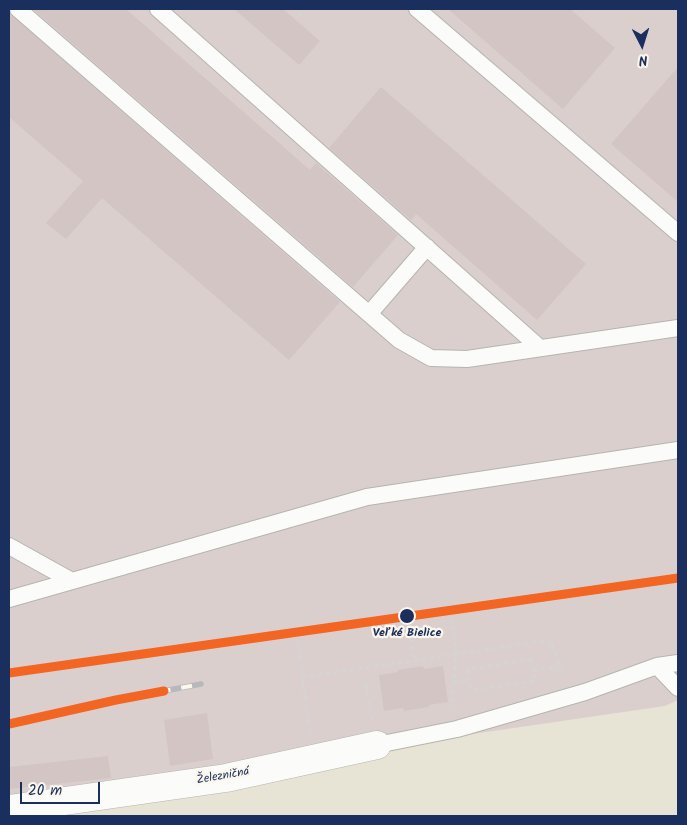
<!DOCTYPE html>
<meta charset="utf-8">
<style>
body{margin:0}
#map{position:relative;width:687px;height:825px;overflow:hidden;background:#e7e4d6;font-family:Kalam,sans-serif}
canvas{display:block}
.frame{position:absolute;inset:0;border:10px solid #1b2f5e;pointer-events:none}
.north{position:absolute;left:617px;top:20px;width:50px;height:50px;-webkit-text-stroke:4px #fbf7ec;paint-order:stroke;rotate:175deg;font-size:14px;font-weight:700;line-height:20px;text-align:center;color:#1b2f5e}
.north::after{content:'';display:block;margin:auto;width:18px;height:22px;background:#1b2f5e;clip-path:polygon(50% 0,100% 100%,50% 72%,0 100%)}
.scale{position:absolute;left:20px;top:782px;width:80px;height:22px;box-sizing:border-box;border:2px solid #1b2f5e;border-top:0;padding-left:6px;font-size:15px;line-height:18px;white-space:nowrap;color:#1b2f5e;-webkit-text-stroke:4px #fbf7ec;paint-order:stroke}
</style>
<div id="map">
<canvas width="687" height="825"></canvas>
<div class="frame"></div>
<div class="north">N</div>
<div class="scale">20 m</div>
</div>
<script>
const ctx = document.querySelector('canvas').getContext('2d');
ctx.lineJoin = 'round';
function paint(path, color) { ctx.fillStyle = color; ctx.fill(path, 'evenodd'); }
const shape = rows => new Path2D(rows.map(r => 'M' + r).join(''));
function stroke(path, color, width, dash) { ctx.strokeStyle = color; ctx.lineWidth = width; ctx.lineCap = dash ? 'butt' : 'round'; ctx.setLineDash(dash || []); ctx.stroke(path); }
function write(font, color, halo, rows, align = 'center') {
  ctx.font = font + ' Kalam,sans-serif'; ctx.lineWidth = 4.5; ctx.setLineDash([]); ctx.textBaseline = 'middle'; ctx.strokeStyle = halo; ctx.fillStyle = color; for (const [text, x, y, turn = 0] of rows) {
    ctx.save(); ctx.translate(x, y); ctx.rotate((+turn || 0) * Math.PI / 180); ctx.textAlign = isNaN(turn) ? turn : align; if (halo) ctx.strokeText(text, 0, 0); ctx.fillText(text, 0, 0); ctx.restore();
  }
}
paint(shape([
 [9,9,678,9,678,700,665,706,218,771,9,800]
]), '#dbcfce');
paint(shape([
 [33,9,126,9,310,170,316,163,398,235,353,287],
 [234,9,283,9,320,41,299,65],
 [448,9,570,9,615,48,563,109],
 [9,13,340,302,289,360,102,198,66,239,46,223,83,181,9,117],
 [678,67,678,202,611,144],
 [381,87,586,264,537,320,416,214,411,220,329,148],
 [423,666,424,669,443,666,448,702,429,705,429,707,404,711,403,708,384,711,379,675,398,672,398,670],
 [207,713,213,759,170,766,164,720],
 [108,756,111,778,9,789,9,767]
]), '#d3c5c3');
const service = shape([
 [18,9,399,340,431,358,467,359,678,328],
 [158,9,540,348],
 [417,9,678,233],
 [369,314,427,247],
 [9,546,72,581],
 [9,599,367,497,678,450],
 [657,666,678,688],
 [377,745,457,729,585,692,657,666,678,663]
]);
const tertiary = shape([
 [9,809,226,778,377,745]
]);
stroke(service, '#b4b4b0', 18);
stroke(tertiary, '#b4b4b0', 29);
stroke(shape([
 [300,16,303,9],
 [407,606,414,660],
 [452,619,456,654,452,701,453,709],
 [298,641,310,734],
 [532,659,535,681,471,690,468,669,532,659],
 [533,670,559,667],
 [303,677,551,640,559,667,566,674],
 [453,682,470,679],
 [366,685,372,720]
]), '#d3d4d3', 3, [4, 4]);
stroke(service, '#fbfbf9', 16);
stroke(tertiary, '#fbfbf9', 28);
const rail = shape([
 [9,724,116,700,201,684]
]);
stroke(rail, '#b6b8bb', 5.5);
stroke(rail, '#fbf7ec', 4, [11]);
stroke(shape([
 [9,673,678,578],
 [9,724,116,700,164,691]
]), '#f26522', 9);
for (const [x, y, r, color] of [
 [407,616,8,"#1b2f5e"]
]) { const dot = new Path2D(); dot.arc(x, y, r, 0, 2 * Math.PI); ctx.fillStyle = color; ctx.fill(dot); stroke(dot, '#fbf7ec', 2); }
write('bold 12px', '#1b2f5e', '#fbf7ec', [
 ["Veľké Bielice",407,634]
]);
write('12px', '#1b2f5e', '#fbf7ec', [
 ["Železničná",223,777,-10]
]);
</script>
